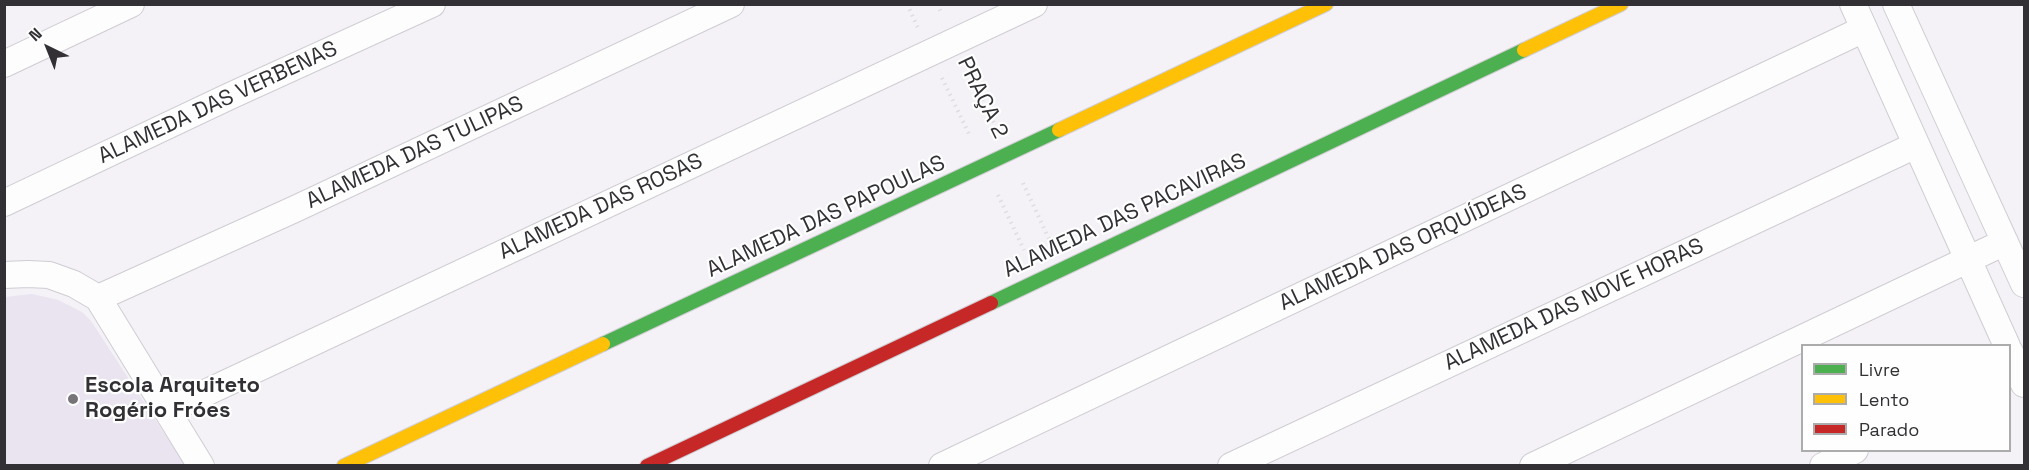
<!DOCTYPE html>
<meta charset="utf-8">
<style>
body{margin:0}
#map{position:relative;width:2029px;height:470px;overflow:hidden;background:#f4f1f7;font-family:"Space Grotesk",sans-serif}
canvas{display:block}
.frame{position:absolute;inset:0;border:6px solid #323034;pointer-events:none}
.legend{position:absolute;left:1801px;top:344px;width:210px;height:108px;box-sizing:border-box;background:#fefefe;border:2px solid #acacad;margin:0;padding:8px 10px;list-style:none;font-size:18px;color:#323034}
.legend li{display:flex;align-items:center;gap:12px;height:30px}
.legend b{width:30px;border:2px solid #acacad}
.north{position:absolute;left:18px;top:18px;width:60px;height:60px;-webkit-text-stroke:4px #fefefe;paint-order:stroke;rotate:317deg;font-size:16px;font-weight:700;line-height:24px;text-align:center;color:#323034}
.north::after{content:'';display:block;margin:auto;width:21px;height:27px;background:#323034;clip-path:polygon(50% 0,100% 100%,50% 72%,0 100%)}
</style>
<div id="map">
<canvas width="2029" height="470"></canvas>
<div class="frame"></div>
<ul class="legend">
<li><b style="height:8px;background:#4caf50"></b>Livre</li>
<li><b style="height:8px;background:#ffc107"></b>Lento</li>
<li><b style="height:8px;background:#c62828"></b>Parado</li>
</ul>
<div class="north">N</div>
</div>
<script>
const ctx = document.querySelector('canvas').getContext('2d');
ctx.lineJoin = 'round';
function paint(path, color) { ctx.fillStyle = color; ctx.fill(path, 'evenodd'); }
const shape = rows => new Path2D(rows.map(r => 'M' + r).join(''));
function stroke(path, color, width, dash) { ctx.strokeStyle = color; ctx.lineWidth = width; ctx.lineCap = dash ? 'butt' : 'round'; ctx.setLineDash(dash || []); ctx.stroke(path); }
function write(font, color, halo, rows, align = 'center') {
  ctx.font = font + ' "Space Grotesk",sans-serif'; ctx.lineWidth = 4.5; ctx.setLineDash([]); ctx.textBaseline = 'middle'; ctx.strokeStyle = halo; ctx.fillStyle = color; for (const [text, x, y, turn = 0] of rows) {
    ctx.save(); ctx.translate(x, y); ctx.rotate((+turn || 0) * Math.PI / 180); ctx.textAlign = isNaN(turn) ? turn : align; if (halo) ctx.strokeText(text, 0, 0); ctx.fillText(text, 0, 0); ctx.restore();
  }
}
paint(shape([
 [32,294,58,300,82,312,91,321,185,465,5,465,5,297]
]), '#e9e4f0');
const street = shape([
 [1853,4,2007,346],
 [1896,4,2024,284],
 [4,64,131,4],
 [4,203,230,96,432,4],
 [4,275,28,274,49,275,74,284,98,298,201,466],
 [98,298,295,209,731,4],
 [2010,352,2024,384],
 [169,410,1034,4],
 [942,466,1864,29],
 [1231,466,1916,145],
 [1533,466,2005,242],
 [1823,466,1855,450]
]);
const fast = shape([
 [991,303,1524,50],
 [603,344,1059,130]
]);
const slow = shape([
 [1524,50,1621,4],
 [1059,130,1326,4],
 [344,466,603,344]
]);
const jam = shape([
 [647,466,991,303]
]);
stroke(street, '#cfcdd2', 28);
stroke(fast, '#cfcdd2', 16);
stroke(slow, '#cfcdd2', 16);
stroke(jam, '#cfcdd2', 16);
stroke(shape([
 [907,4,918,28],
 [937,4,942,14],
 [967,67,995,125],
 [942,78,970,136],
 [1023,183,1049,239],
 [998,195,1024,250]
]), '#dfdde0', 4, [1.5, 4.5]);
stroke(street, '#fdfdfe', 26);
stroke(fast, '#4caf50', 14);
stroke(slow, '#ffc107', 14);
stroke(jam, '#c62828', 14);
for (const [x, y, r, color] of [
 [73,399,6,"#767478"]
]) { const dot = new Path2D(); dot.arc(x, y, r, 0, 2 * Math.PI); ctx.fillStyle = color; ctx.fill(dot); stroke(dot, '#fefefe', 2); }
write('22px', '#323034', '#fefefe', [
 ["PRAÇA 2",982,98,64],
 ["ALAMEDA DAS VERBENAS",218,103,-25],
 ["ALAMEDA DAS TULIPAS",415,153,-25],
 ["ALAMEDA DAS ROSAS",601,207,-25],
 ["ALAMEDA DAS PACAVIRAS",1125,216,-25],
 ["ALAMEDA DAS PAPOULAS",826,217,-25],
 ["ALAMEDA DAS ORQUÍDEAS",1403,248,-25],
 ["ALAMEDA DAS NOVE HORAS",1574,305,-25]
]);
write('bold 22px', '#323034', '#fefefe', [
 ["Escola Arquiteto",85,386],
 ["Rogério Fróes",85,411]
], 'left');
</script>
